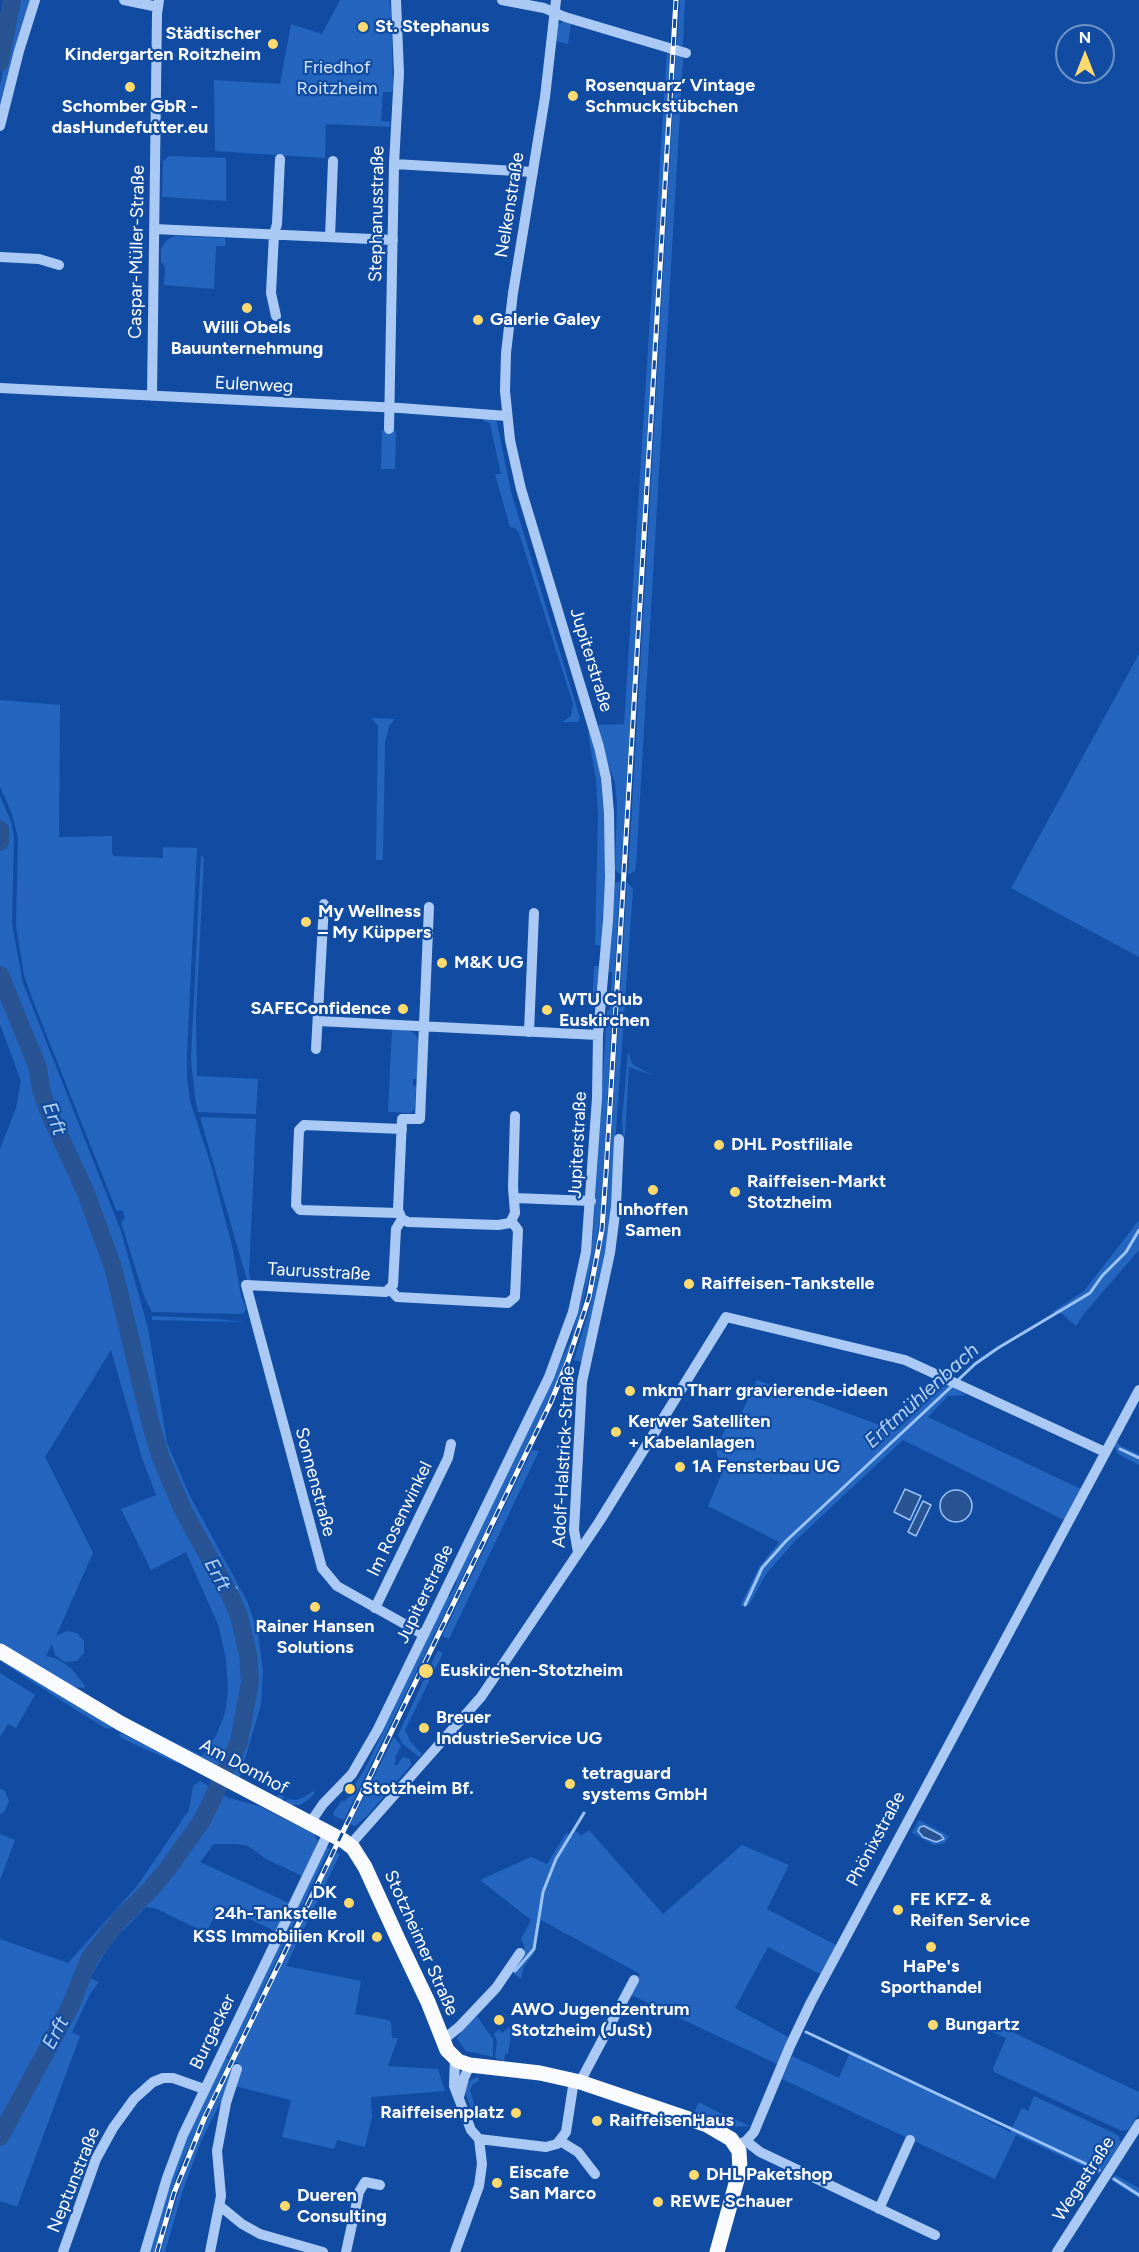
<!DOCTYPE html>
<meta charset="utf-8">
<style>
body{margin:0}
#map{position:relative;width:1139px;height:2252px;overflow:hidden;background:#114ca2;font-family:Figtree,sans-serif}
canvas{display:block}
.north{position:absolute;left:1055px;top:24px;width:60px;height:60px;box-sizing:border-box;background:#114ca2;border:2px solid #7094c7;border-radius:50%;rotate:0deg;font-size:16px;font-weight:700;line-height:24px;text-align:center;color:#fff}
.north::after{content:'';display:block;margin:auto;width:21px;height:27px;background:#ffda6f;clip-path:polygon(50% 0,100% 100%,50% 72%,0 100%)}
</style>
<div id="map">
<canvas width="1139" height="2252"></canvas>
<div class="north">N</div>
</div>
<script>
const ctx = document.querySelector('canvas').getContext('2d');
ctx.lineJoin = 'round';
function paint(path, color) { ctx.fillStyle = color; ctx.fill(path, 'evenodd'); }
const shape = rows => new Path2D(rows.map(r => 'M' + r).join(''));
function stroke(path, color, width, dash) { ctx.strokeStyle = color; ctx.lineWidth = width; ctx.lineCap = dash ? 'butt' : 'round'; ctx.setLineDash(dash || []); ctx.stroke(path); }
function write(font, color, halo, rows, align = 'center') {
  ctx.font = font + ' Figtree,sans-serif'; ctx.lineWidth = 4.5; ctx.setLineDash([]); ctx.textBaseline = 'middle'; ctx.strokeStyle = halo; ctx.fillStyle = color; for (const [text, x, y, turn = 0] of rows) {
    ctx.save(); ctx.translate(x, y); ctx.rotate((+turn || 0) * Math.PI / 180); ctx.textAlign = isNaN(turn) ? turn : align; if (halo) ctx.strokeText(text, 0, 0); ctx.fillText(text, 0, 0); ctx.restore();
  }
}
paint(shape([
 [16,0,30,0,0,109,0,86],
 [340,0,389,0,391,10,393,87,392,92,383,92,381,121,390,122,390,127,326,124,325,158,215,151,214,80,280,84,291,24,322,34],
 [680,0,685,0,683,45,677,47],
 [564,22,571,24,568,44,556,41,558,24],
 [667,51,671,52,621,875,615,870,617,803,615,783,608,764,598,725,624,724],
 [676,53,681,55,683,59,680,113,636,866,635,871,628,875],
 [169,156,226,158,226,201,162,197,163,161],
 [175,236,225,238,226,246,216,246,214,289,164,285,165,266,161,262,161,249,167,240],
 [483,418,496,420,497,423,511,492,580,718,578,722,562,722,571,716,573,704,519,533,515,528,510,527,495,474,501,474,490,424,483,420],
 [382,430,396,431,395,469,381,469],
 [1139,654,1139,957,1011,888],
 [0,700,60,705,59,837,112,836,112,853,114,856,163,858,163,847,197,848,187,1052,187,1078,190,1101,211,1165,233,1250,241,1296,246,1309,243,1314,152,1312,145,1299,121,1222,125,1219,123,1211,119,1210,117,1212,35,1006,24,975,16,926,18,838,11,811,0,787],
 [371,718,395,719,389,726,385,743,383,860,376,860,378,726],
 [588,733,591,734,600,774,605,822,605,875,601,945,595,945,598,815,596,780],
 [0,796,11,821,14,835,12,924,23,983,121,1231,148,1328,167,1443,190,1496,247,1601,258,1632,263,1671,261,1705,239,1779,230,1773,244,1736,242,1717,232,1749,223,1769,212,1763,210,1765,140,1725,202,1756,216,1736,225,1713,228,1691,226,1660,219,1627,186,1552,151,1570,121,1509,156,1495,142,1458,111,1350,45,1457,93,1553,56,1636,67,1631,77,1633,84,1641,84,1653,77,1661,65,1662,55,1655,52,1644,46,1656,57,1659,71,1668,85,1686,84,1688,67,1687,0,1645,0,1149,16,1108,21,1081,0,1024],
 [201,855,204,858,196,1016,197,1076,258,1079,256,1114,198,1112,195,1098,191,1058],
 [620,881,601,1213,594,1255,578,1323,562,1371,544,1410,344,1820,334,1816,333,1813,342,1800,344,1802,353,1792,351,1790,366,1767,448,1595,450,1596,457,1582,455,1580,570,1342,584,1290,593,1235,607,1010,610,1010,612,972,609,972,615,883],
 [627,882,633,889,608,1245,582,1362,574,1360,591,1303,606,1220],
 [594,966,600,966,594,1004,592,1004],
 [392,1029,410,1031,415,1034,418,1040,417,1079,413,1079,413,1086,416,1086,415,1109,411,1113,388,1112],
 [628,1051,632,1064,652,1075,629,1067,625,1137,623,1135,622,1121],
 [200,1117,256,1119,249,1273,251,1281,247,1280],
 [1139,1220,1139,1250,1083,1315,1076,1326,1061,1313,1052,1312,1084,1291],
 [152,1316,217,1319,245,1322,152,1320],
 [757,1380,896,1431,946,1383,966,1395,948,1396,928,1417,1081,1489,1064,1520,903,1440,795,1541,766,1574,749,1605,740,1606,759,1567,779,1542,708,1506,722,1473,715,1447,727,1427,736,1425],
 [1115,1441,1121,1446,1139,1454,1139,1465,1118,1454,1114,1445],
 [532,1450,539,1451,449,1639,442,1636],
 [438,1650,443,1653,405,1730,410,1741,422,1754,419,1757,402,1743,398,1735],
 [0,1658,113,1726,112,1728,109,1729,105,1728,73,1708,0,1661],
 [0,1673,35,1695,16,1728,8,1724,0,1737],
 [120,1733,174,1758,179,1764,127,1741,119,1736],
 [394,1737,401,1746,395,1758,396,1760,394,1764,397,1765,403,1757,410,1759,411,1765,367,1816,355,1826,350,1824],
 [200,1781,229,1798,259,1806,314,1834,318,1841,302,1876,266,1859,248,1846,237,1844,214,1844,200,1862,289,1903,275,1931,220,1905,206,1933,155,1908,146,1907,111,1943,90,1978,99,1982,90,1994,72,2032,80,2036,17,2207,0,2201,0,1939,68,1963,137,1886,189,1810,193,1786],
 [0,1788,5,1791,9,1801,5,1811,0,1814],
 [313,1791,315,1793,308,1800,300,1805,291,1805,286,1802,287,1799,284,1798,282,1801,277,1798,279,1794,287,1799,296,1800,304,1797],
 [919,1820,949,1836,945,1843,934,1845,912,1833],
 [575,1830,581,1836,589,1830,663,1914,742,1845,789,1865,767,1909,836,1945,820,1974,768,1947,735,2008,788,2037,777,2064,629,1994,640,1974,541,1920,533,1955,524,1966,521,1979,511,1971,524,1952,524,1946,521,1939,531,1920,480,1880,531,1857,547,1864,566,1833,572,1836],
 [0,1834,15,1840,0,1880],
 [326,1847,330,1849,325,1858,230,2058,227,2054],
 [335,1852,340,1854,286,1966,361,1981,355,2014,388,2020,391,2022,392,2038,398,2038,388,2066,438,2069,445,2091,371,2097,372,2117,365,2147,337,2140,334,2149,282,2137,291,2100,234,2086,239,2063,234,2062],
 [476,2015,493,2039,493,2057,466,2051,457,2039,465,2025],
 [991,2022,1139,2092,1139,2114,1129,2129,1122,2131,994,2072,993,2068,1006,2038,988,2030],
 [512,2025,508,2054,505,2054,504,2061,497,2059,495,2057,497,2042,494,2034,499,2029,502,2033],
 [851,2050,1010,2132,1022,2108,1028,2111,1034,2096,1118,2135,1121,2142,1100,2174,1016,2135,995,2179,782,2079,792,2056,839,2078],
 [224,2057,229,2059,177,2173,154,2252,149,2252,176,2162],
 [232,2063,234,2064,223,2098,201,2141,183,2190,165,2252,160,2252,187,2165],
 [478,2077,479,2081,473,2084,470,2090,475,2107,471,2108,465,2092,467,2082],
 [699,2102,716,2111,750,2126,733,2127,693,2114],
 [1115,2175,1139,2188,1139,2198,1111,2180]
]), '#2465c0');
const water = shape([
 [905,1489,921,1496,910,1520,894,1512,905,1489],
 '940 1506a16 16 0 1 1 32 0a16 16 0 1 1-32 0Z',
 [923,1501,931,1505,916,1536,908,1532,923,1501],
 [924,1826,941,1835,944,1839,936,1842,923,1837,918,1831,920,1827,924,1826]
]);
paint(water, '#295494');
stroke(water, '#9cc4f8', 1.5);
stroke(shape([
 [957,1381,975,1364,998,1348,1090,1293,1102,1276,1126,1252,1139,1230],
 [1120,1449,1139,1458],
 [224,1585,236,1588],
 [745,1605,762,1568,786,1541,952,1386],
 [515,1971,534,1949,543,1892,556,1859,584,1813],
 [806,2032,1099,2170],
 [1114,2179,1139,2195]
]), '#9cc4f8', 3);
stroke(shape([
 [0,62,12,0],
 [0,829,0,842],
 [0,975,38,1068,41,1090,48,1110,86,1193,113,1267,151,1425,161,1458,183,1510,231,1597,239,1616,248,1654,250,1682,239,1742,203,1819,169,1867,151,1889,121,1918,90,1957,70,2007,0,2137]
]), '#295494', 18);
stroke(shape([
 [124,0,158,7],
 [502,0,544,8,565,17,686,53],
 [0,126,19,51,35,0],
 [394,164,533,172],
 [154,229,393,240],
 [330,237,333,161],
 [0,257,39,259,59,265],
 [276,316,271,293,274,234,277,224,280,159],
 [0,388,400,408,507,416],
 [152,396,157,14,159,0],
 [389,429,394,164,399,73,396,0],
 [429,907,420,1119,402,1119,398,1210,402,1219,408,1222,498,1225,510,1223,515,1213,513,1187,515,1116],
 [318,1021,598,1035],
 [529,1032,534,913],
 [316,1049,324,904],
 [515,1198,591,1201],
 [398,1213,300,1210,296,1205,299,1130,304,1125,402,1129],
 [402,1219,396,1229,393,1285,386,1292,246,1285,322,1568,337,1586,424,1635],
 [390,1289,397,1297,508,1303,515,1297,518,1230,512,1222],
 [578,1552,574,1530,582,1382,610,1253,616,1206,619,1139],
 [375,1608,448,1458,451,1444],
 [310,1823,323,1804,352,1774,378,1729,549,1377,573,1312,586,1252,597,1098,598,1035,608,920,610,877,609,813,606,778,599,747,521,489,510,440,505,391,506,353,513,293,545,97,556,0],
 [350,1845,481,1697,599,1522,726,1317,905,1360,1105,1452],
 [443,2040,459,2027,496,1988,520,1953],
 [455,2058,454,2086,471,2130,479,2139,482,2164,479,2186,455,2252],
 [580,2082,634,1980],
 [459,2097,464,2078,470,2065],
 [479,2139,546,2147,557,2144,566,2132,574,2080],
 [560,2141,578,2152,595,2174],
 [746,2141,760,2152,935,2235],
 [737,2145,746,2141,754,2132,790,2046,811,2002,1139,1390],
 [220,2206,242,2224,260,2234,323,2252],
 [879,2209,910,2140],
 [63,2252,96,2159,113,2128,134,2099,153,2082,163,2078,173,2078,204,2089],
 [145,2252,167,2178,183,2135,328,1833],
 [210,2252,221,2196,217,2151,226,2103,237,2069],
 [346,2252,359,2192,365,2182,380,2185],
 [1057,2252,1139,2124]
]), '#aacaf5', 10);
stroke(shape([
 [0,1651,120,1723,344,1841,353,1848,365,1867,398,1939,428,2002,447,2050,458,2061,470,2065,540,2073,580,2082,707,2125,731,2139,739,2151,740,2169,717,2252]
]), '#f9fbff', 15);
const rail = shape([
 [157,2252,174,2193,204,2119,550,1404,568,1361,589,1297,602,1229,606,1173,676,0]
]);
stroke(rail, '#fff', 5);
stroke(rail, '#114ca2', 3, [9]);
for (const [x, y, r, color] of [
 [363,27,6,"#ffda6f"],
 [273,44,6,"#ffda6f"],
 [130,87,6,"#ffda6f"],
 [573,96,6,"#ffda6f"],
 [247,308,6,"#ffda6f"],
 [478,320,6,"#ffda6f"],
 [306,922,6,"#ffda6f"],
 [442,963,6,"#ffda6f"],
 [403,1009,6,"#ffda6f"],
 [547,1010,6,"#ffda6f"],
 [719,1145,6,"#ffda6f"],
 [653,1190,6,"#ffda6f"],
 [735,1192,6,"#ffda6f"],
 [689,1284,6,"#ffda6f"],
 [630,1391,6,"#ffda6f"],
 [616,1432,6,"#ffda6f"],
 [680,1467,6,"#ffda6f"],
 [315,1607,6,"#ffda6f"],
 [426,1671,8,"#ffda6f"],
 [424,1728,6,"#ffda6f"],
 [570,1784,6,"#ffda6f"],
 [350,1789,6,"#ffda6f"],
 [349,1903,6,"#ffda6f"],
 [898,1910,6,"#ffda6f"],
 [377,1937,6,"#ffda6f"],
 [931,1947,6,"#ffda6f"],
 [499,2020,6,"#ffda6f"],
 [933,2025,6,"#ffda6f"],
 [516,2113,6,"#ffda6f"],
 [597,2121,6,"#ffda6f"],
 [694,2175,6,"#ffda6f"],
 [497,2183,6,"#ffda6f"],
 [658,2202,6,"#ffda6f"],
 [285,2206,6,"#ffda6f"]
]) { const dot = new Path2D(); dot.arc(x, y, r, 0, 2 * Math.PI); ctx.fillStyle = color; ctx.fill(dot); stroke(dot, '#114ca2', 2); }
write('bold 18px', '#fff', '#114ca2', [
 ["St. Stephanus",375,27],
 ["Städtischer",261,34,"right"],
 ["Kindergarten Roitzheim",261,55,"right"],
 ["Rosenquarz’ Vintage",585,86],
 ["Schmuckstübchen",585,107],
 ["Schomber GbR -",130,107,"center"],
 ["dasHundefutter.eu",130,128,"center"],
 ["Galerie Galey",490,320],
 ["Willi Obels",247,328,"center"],
 ["Bauunternehmung",247,349,"center"],
 ["My Wellness",318,912],
 ["– My Küppers",318,933],
 ["M&K UG",454,963],
 ["WTU Club",559,1000],
 ["Euskirchen",559,1021],
 ["SAFEConfidence",391,1009,"right"],
 ["DHL Postfiliale",731,1145],
 ["Raiffeisen-Markt",747,1182],
 ["Stotzheim",747,1203],
 ["Inhoffen",653,1210,"center"],
 ["Samen",653,1231,"center"],
 ["Raiffeisen-Tankstelle",701,1284],
 ["mkm Tharr gravierende-ideen",642,1391],
 ["Kerwer Satelliten",628,1422],
 ["+ Kabelanlagen",628,1443],
 ["1A Fensterbau UG",692,1467],
 ["Rainer Hansen",315,1627,"center"],
 ["Solutions",315,1648,"center"],
 ["Euskirchen-Stotzheim",440,1671],
 ["Breuer",436,1718],
 ["IndustrieService UG",436,1739],
 ["tetraguard",582,1774],
 ["systems GmbH",582,1795],
 ["Stotzheim Bf.",362,1789],
 ["DK",337,1893,"right"],
 ["24h-Tankstelle",337,1914,"right"],
 ["FE KFZ- &",910,1900],
 ["Reifen Service",910,1921],
 ["KSS Immobilien Kroll",365,1937,"right"],
 ["HaPe's",931,1967,"center"],
 ["Sporthandel",931,1988,"center"],
 ["AWO Jugendzentrum",511,2010],
 ["Stotzheim (JuSt)",511,2031],
 ["Bungartz",945,2025],
 ["Raiffeisenplatz",504,2113,"right"],
 ["RaiffeisenHaus",609,2121],
 ["Eiscafe",509,2173],
 ["San Marco",509,2194],
 ["DHL Paketshop",706,2175],
 ["Dueren",297,2196],
 ["Consulting",297,2217],
 ["REWE Schauer",670,2202]
], 'left');
write('18px', '#d4e6fe', '#114ca2', [
 ["Friedhof",337,68],
 ["Roitzheim",337,89]
]);
write('18px', '#fff', '#114ca2', [
 ["Nelkenstraße",510,205,-81],
 ["Stephanusstraße",377,214,-89],
 ["Caspar-Müller-Straße",137,252,-89],
 ["Eulenweg",254,385,3],
 ["Jupiterstraße",591,660,73],
 ["Jupiterstraße",578,1145,-87],
 ["Taurusstraße",319,1272,3],
 ["Adolf-Halstrick-Straße",564,1457,-87],
 ["Sonnenstraße",315,1482,75],
 ["Im Rosenwinkel",400,1519,-64],
 ["Jupiterstraße",425,1594,-64],
 ["Am Domhof",244,1767,28],
 ["Phönixstraße",876,1839,-62],
 ["Stotzheimer Straße",421,1943,66],
 ["Burgacker",213,2032,-64],
 ["Wegastraße",1084,2179,-57],
 ["Neptunstraße",74,2180,-68]
]);
write('italic 20px', '#b7d4fb', '#114ca2', [
 ["Erft",54,1119,69],
 ["Erftmühlenbach",922,1396,-42],
 ["Erft",217,1575,62],
 ["Erft",56,2033,-62]
]);
</script>
